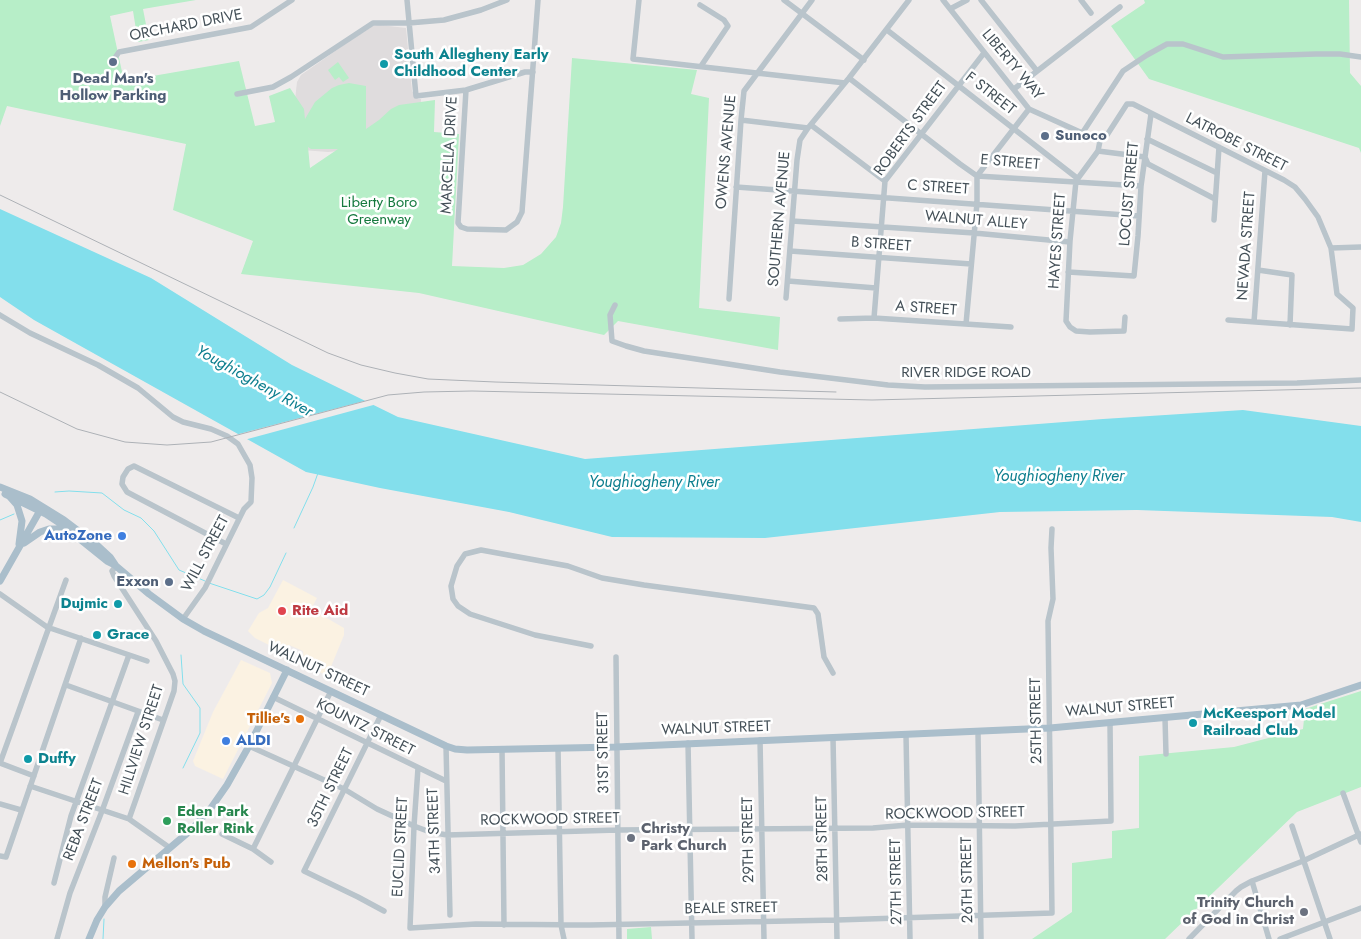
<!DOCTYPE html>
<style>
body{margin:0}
canvas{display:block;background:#eeebeb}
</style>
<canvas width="1361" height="939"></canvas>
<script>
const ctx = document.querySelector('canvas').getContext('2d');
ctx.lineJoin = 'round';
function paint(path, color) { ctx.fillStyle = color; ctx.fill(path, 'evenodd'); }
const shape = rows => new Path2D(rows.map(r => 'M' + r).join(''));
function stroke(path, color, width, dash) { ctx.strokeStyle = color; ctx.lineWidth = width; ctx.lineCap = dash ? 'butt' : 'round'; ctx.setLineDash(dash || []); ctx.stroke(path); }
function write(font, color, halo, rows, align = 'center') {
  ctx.font = font + ' Jost,sans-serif'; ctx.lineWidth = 5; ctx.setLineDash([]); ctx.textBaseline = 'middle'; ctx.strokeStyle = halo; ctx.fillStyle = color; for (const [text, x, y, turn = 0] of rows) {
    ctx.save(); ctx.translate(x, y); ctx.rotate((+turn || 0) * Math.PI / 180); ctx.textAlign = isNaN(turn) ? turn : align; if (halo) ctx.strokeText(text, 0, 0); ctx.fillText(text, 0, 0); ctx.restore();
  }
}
paint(shape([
 [283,580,317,598,311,609,344,628,344,635,328,674,323,674,304,662,303,651,289,645,283,649,277,649,255,638,248,631,259,613,268,608],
 [241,660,270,673,272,683,223,779,195,766,193,761,213,712]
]), '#fbf2e2');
paint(shape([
 [380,25,406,28,412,91,418,99,421,99,423,136,349,150,328,152,302,150,295,100,297,82,301,75,351,40,373,26]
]), '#dfdcdd');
paint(shape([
 [0,0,196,0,143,9,149,40,138,42,133,11,110,16,124,81,239,61,255,126,275,122,269,96,290,88,304,109,305,119,315,102,332,88,339,85,349,83,366,86,366,129,379,120,391,109,399,105,435,100,434,132,459,134,452,266,504,268,523,265,541,254,556,237,561,223,563,207,572,58,697,70,691,94,709,98,699,308,780,317,778,350,618,321,604,335,419,293,241,274,253,241,173,210,186,144,7,106,0,126],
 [308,147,311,149,338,149,310,168],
 [1144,0,1349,0,1350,73,1361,86,1361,153,1359,148,1149,79,1111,26,1145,3],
 [338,62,349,78,343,82,339,77,335,80,328,70],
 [1361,691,1361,787,1297,812,1165,939,1032,939,1072,912,1072,863,1112,858,1112,831,1139,828,1139,756,1234,747,1303,729,1305,709],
 [651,927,652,939,627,939,627,929]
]), '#b7eec8');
paint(shape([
 [0,209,151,278,292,365,398,417,585,459,1103,419,1243,410,1361,426,1361,522,1332,517,1137,510,1000,512,765,538,612,537,509,512,380,488,306,472,34,320,0,297]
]), '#83dfec');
paint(shape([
 [368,400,377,404,244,440,235,435]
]), '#eeebeb');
stroke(shape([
 [55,492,69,491,102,493,124,510,141,518,154,531,179,570,205,581],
 [0,520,14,514],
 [294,528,313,487,318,473],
 [209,583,257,599,264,595,270,587,286,553],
 [181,655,183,684,200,708,200,733,183,768],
 [103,939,104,919]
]), '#83dfec', 1);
stroke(shape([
 [407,0,416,96,466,90,525,72,533,72],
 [639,0,633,59,845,83],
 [784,0,864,60],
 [943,0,1029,109,1100,141],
 [981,0,1037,71],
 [1081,0,1091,13],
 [700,5,724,20,728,26,701,66],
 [950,9,967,0],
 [887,30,1077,178],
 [112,62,119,52,251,27,292,0],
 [849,78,960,164,977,176,1141,186],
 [1014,89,1120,7],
 [466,90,458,223,461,227,467,229,506,230,517,222,522,212,538,0],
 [237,94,273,87,291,77,373,23,409,23,444,20,481,10,507,0],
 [741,120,808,128],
 [811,125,885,181],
 [1083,132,1123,71,1147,55,1167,44,1183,44,1223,57,1316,54,1340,54,1361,57],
 [1147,139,1217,173],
 [1100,141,1107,135,1127,104,1133,104,1284,180,1295,187,1305,199,1318,217,1331,248,1337,294,1353,308,1352,329,1228,320],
 [1100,141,1098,151,1076,181,1070,241,1066,321,1070,327,1076,331,1090,332,1124,331,1125,317],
 [1098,151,1145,157,1148,164,1215,199],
 [736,187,1139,216],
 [1214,220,1219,147],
 [792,221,974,233,1070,242],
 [1331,248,1361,247],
 [790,251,971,264],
 [1258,270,1292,275,1290,325],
 [1068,272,1134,276,1138,236,1141,186,1151,114],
 [788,281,876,288],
 [786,298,797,160,800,140,808,128,849,78,909,0],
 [729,299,741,120,744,91,812,0],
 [615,305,610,315,612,341,626,346,644,351,780,372,888,385,925,387,1297,383,1361,380],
 [0,315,30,333,98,365,138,388,173,417,183,422,211,429,227,436,238,444,250,465,252,478,251,502,244,509,205,588,183,619],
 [874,318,885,181,984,53],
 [840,319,874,318,1011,327],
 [1254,322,1265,171],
 [966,324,977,203,977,176,1029,109],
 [226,544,127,492,122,484,123,477,128,469,134,466,239,518],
 [116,566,112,571,114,576,156,641,173,674,175,681,174,691,129,819],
 [0,594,47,627,147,661],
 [591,646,535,635,470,614,458,606,453,599,451,586,457,566,465,554,481,550,568,566,602,578,644,585,814,608,818,614,824,657,833,673],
 [616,657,619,939],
 [66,685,163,720],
 [273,697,446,781],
 [381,715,304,871,358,897,384,911],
 [1165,718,1166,754],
 [978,731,981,939],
 [906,735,910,939],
 [833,738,837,939],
 [760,740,764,939],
 [688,743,692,939],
 [249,746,344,789,377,809,414,826,430,832,447,835,618,830,873,828,908,825,1015,826,1111,821,1110,723],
 [446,746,450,915],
 [558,748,561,925,564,939],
 [502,749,504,925],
 [0,763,66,580],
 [0,763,34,776],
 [418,768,414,826,410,928,476,924,590,925,837,920,1052,913,1048,621,1053,599,1051,548,1052,529],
 [30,786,129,819,170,848],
 [1343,793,1361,842],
 [0,804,21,810],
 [1292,826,1330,939],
 [222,834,253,849,271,862],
 [253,849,331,691],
 [0,856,6,857,81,638],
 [1252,881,1269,939],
 [54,883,71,816,129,655],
 [105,907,105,897,114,858],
 [57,939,70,893,102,811,138,712],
 [1189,939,1236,891,1241,887,1252,881,1303,861,1361,834],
 [1280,939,1361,908]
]), '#b9c4cb', 5.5);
stroke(shape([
 [0,487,30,499,64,520,97,545,110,557,116,566,149,594,183,619,204,631,446,746,455,749,467,750,616,747,1050,728,1301,705,1361,685],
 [5,494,46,514,61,524,107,561,115,565],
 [9,496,17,505,22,521,19,544],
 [24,543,40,532,49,529,61,529,69,532],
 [0,581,42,507],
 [89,939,97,920,105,907,119,891,191,830,211,808,227,785,249,746,287,670]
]), '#aabecb', 7);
stroke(shape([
 [0,195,328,353,361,365,395,373,428,379,495,382,836,392],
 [0,392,77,429,125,442,167,445,211,442,388,395,424,392,472,391,872,400,1361,388]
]), '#adb1b6', 1);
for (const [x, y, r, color] of [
 [113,62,5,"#5c6f8a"],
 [384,64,5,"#0f9aa8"],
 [1045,136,5,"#5c6f8a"],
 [122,536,5,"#3f7fe0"],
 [169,582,5,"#5c6f8a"],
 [118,604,5,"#0f9aa8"],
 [282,611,5,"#e0444e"],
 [97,635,5,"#0f9aa8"],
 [300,719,5,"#e8710a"],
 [1193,723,5,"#0f9aa8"],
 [226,741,5,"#3f7fe0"],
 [28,759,5,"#0f9aa8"],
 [167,821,5,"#2e9e5b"],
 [631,838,5,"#6b7280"],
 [132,864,5,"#e8710a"],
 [1304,912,5,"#6b7280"]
]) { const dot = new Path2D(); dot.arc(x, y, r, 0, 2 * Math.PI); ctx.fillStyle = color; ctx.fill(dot); stroke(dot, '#fff', 2); }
write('15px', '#445058', '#fff', [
 ["ORCHARD DRIVE",186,26,-11],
 ["LIBERTY WAY",1012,65,50],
 ["F STREET",990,94,38],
 ["ROBERTS STREET",911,129,-54],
 ["LATROBE STREET",1236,143,27],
 ["OWENS AVENUE",727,152,-85],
 ["MARCELLA DRIVE",450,155,-87],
 ["E STREET",1010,163,5],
 ["C STREET",938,188,4],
 ["LOCUST STREET",1130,194,-85],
 ["SOUTHERN AVENUE",780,219,-85],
 ["WALNUT ALLEY",976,221,5],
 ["HAYES STREET",1058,241,-86],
 ["B STREET",881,245,4],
 ["NEVADA STREET",1247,246,-86],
 ["A STREET",926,309,4],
 ["RIVER RIDGE ROAD",966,373],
 ["WILL STREET",206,554,-62],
 ["WALNUT STREET",318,670,25],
 ["WALNUT STREET",1120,708,-5],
 ["25TH STREET",1037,721,-91],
 ["KOUNTZ STREET",365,728,27],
 ["WALNUT STREET",716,729,-2],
 ["HILLVIEW STREET",142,740,-72],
 ["31ST STREET",604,753,-91],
 ["35TH STREET",331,788,-64],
 ["ROCKWOOD STREET",955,814,-1],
 ["REBA STREET",84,820,-69],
 ["ROCKWOOD STREET",550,820,-1],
 ["34TH STREET",435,831,-92],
 ["28TH STREET",823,839,-91],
 ["29TH STREET",749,840,-91],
 ["EUCLID STREET",401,847,-87],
 ["26TH STREET",968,880,-91],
 ["27TH STREET",897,882,-91],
 ["BEALE STREET",731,909,-1]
]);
write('bold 15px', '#0d838f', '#fff', [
 ["South Allegheny Early",394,55],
 ["Childhood Center",394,72],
 ["Dujmic",108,604,"right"],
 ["Grace",107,635],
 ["McKeesport Model",1203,714],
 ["Railroad Club",1203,731],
 ["Duffy",38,759]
], 'left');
write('bold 15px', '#4e5e75', '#fff', [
 ["Dead Man's",113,79],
 ["Hollow Parking",113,96],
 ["Sunoco",1055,136,"left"],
 ["Exxon",159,582,"right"]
]);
write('15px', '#15793e', '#fff', [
 ["Liberty Boro",379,203],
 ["Greenway",379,220]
]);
write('bold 15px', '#366cbe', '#fff', [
 ["AutoZone",112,536],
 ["ALDI",236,741,"left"]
], 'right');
write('bold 15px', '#be3a42', '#fff', [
 ["Rite Aid",292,611]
], 'left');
write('bold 15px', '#c56008', '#fff', [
 ["Tillie's",290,719],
 ["Mellon's Pub",142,864,"left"]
], 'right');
write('bold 15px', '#27864d', '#fff', [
 ["Eden Park",177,812],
 ["Roller Rink",177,829]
], 'left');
write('bold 15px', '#5b616d', '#fff', [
 ["Christy",641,829],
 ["Park Church",641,846],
 ["Trinity Church",1294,903,"right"],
 ["of God in Christ",1294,920,"right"]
], 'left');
write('italic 16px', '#0c7e8e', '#fff', [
 ["Youghiogheny River",254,382,29],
 ["Youghiogheny River",1059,477],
 ["Youghiogheny River",654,483]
]);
</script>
